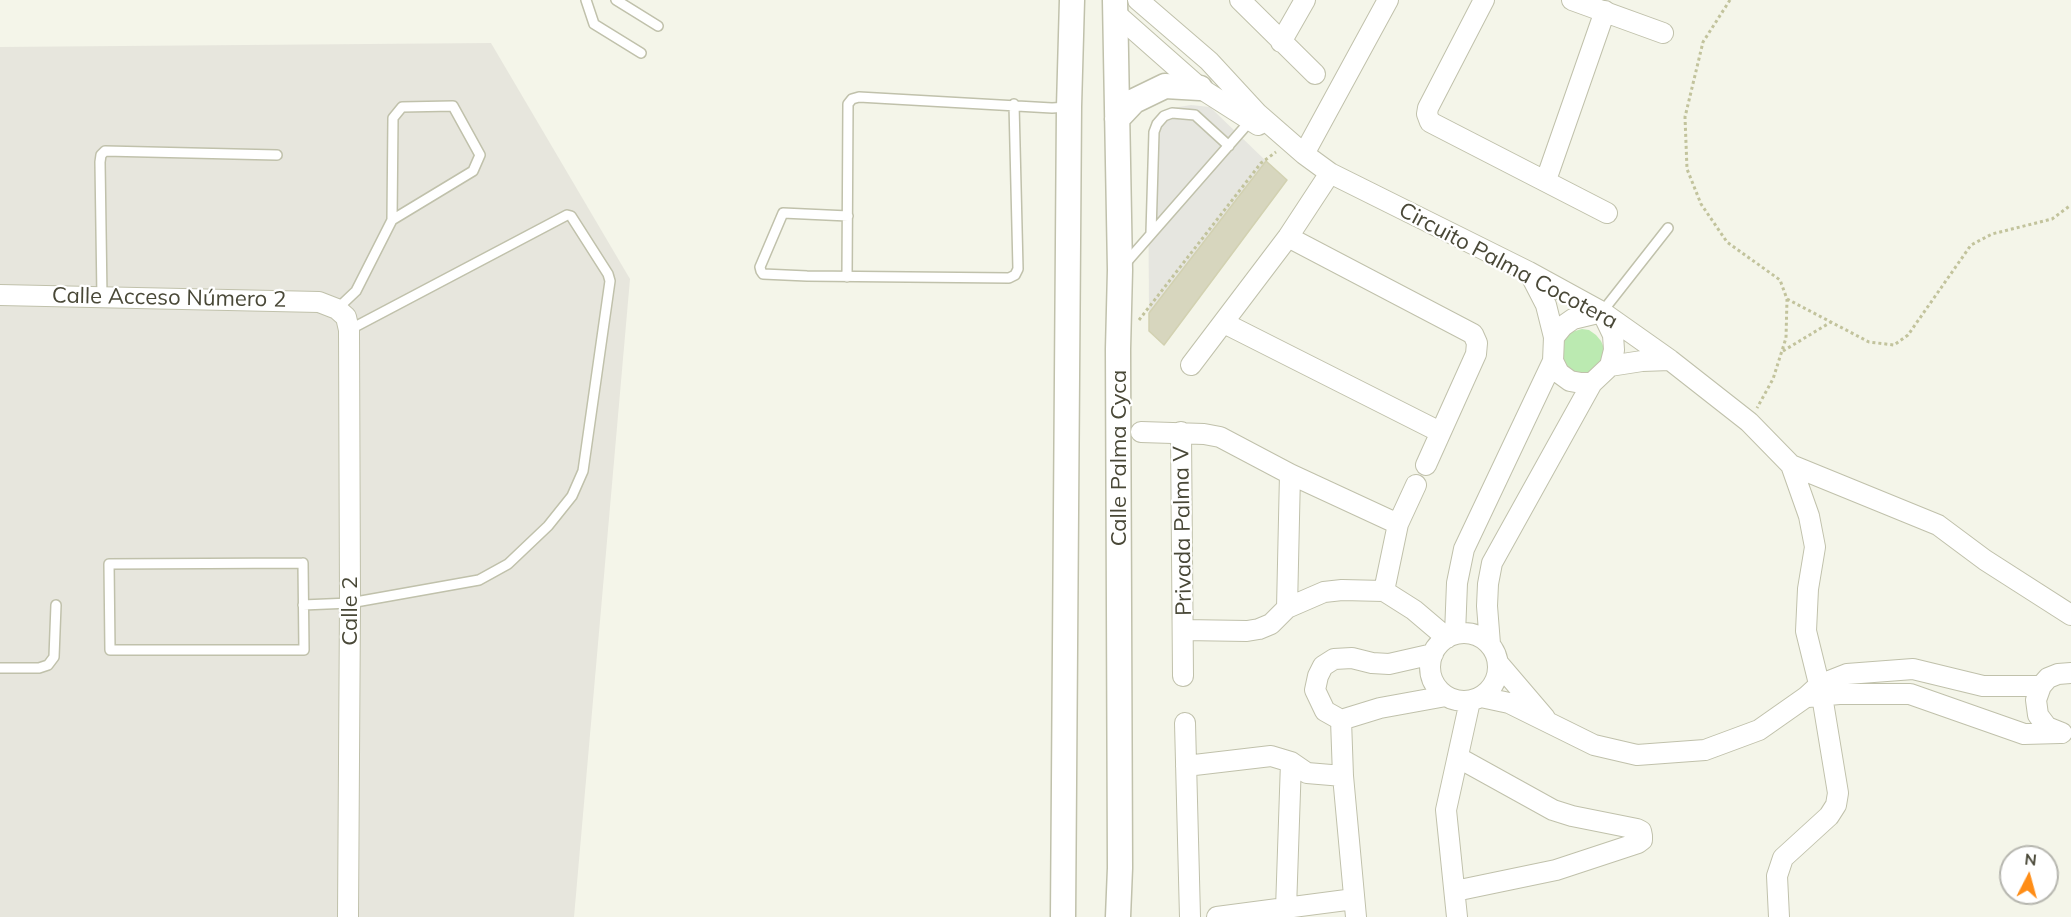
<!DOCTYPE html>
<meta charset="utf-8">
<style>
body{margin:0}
#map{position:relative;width:2071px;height:917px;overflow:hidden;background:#f4f5e9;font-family:Mulish,sans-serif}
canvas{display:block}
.north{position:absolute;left:1999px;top:845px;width:60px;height:60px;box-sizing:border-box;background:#fff;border:2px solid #b6b6af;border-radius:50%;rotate:6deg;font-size:16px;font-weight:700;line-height:24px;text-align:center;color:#494837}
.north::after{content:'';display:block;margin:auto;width:21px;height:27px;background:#ff8d16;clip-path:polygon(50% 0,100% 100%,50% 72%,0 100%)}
</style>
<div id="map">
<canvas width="2071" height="917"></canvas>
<div class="north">N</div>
</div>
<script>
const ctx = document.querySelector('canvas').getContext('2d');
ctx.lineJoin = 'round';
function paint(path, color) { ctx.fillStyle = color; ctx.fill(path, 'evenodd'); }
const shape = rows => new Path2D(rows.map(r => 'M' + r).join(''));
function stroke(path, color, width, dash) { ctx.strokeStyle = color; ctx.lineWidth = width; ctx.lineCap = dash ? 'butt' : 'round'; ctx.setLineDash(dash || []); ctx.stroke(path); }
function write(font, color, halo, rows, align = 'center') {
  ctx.font = font + ' Mulish,sans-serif'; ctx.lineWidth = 4.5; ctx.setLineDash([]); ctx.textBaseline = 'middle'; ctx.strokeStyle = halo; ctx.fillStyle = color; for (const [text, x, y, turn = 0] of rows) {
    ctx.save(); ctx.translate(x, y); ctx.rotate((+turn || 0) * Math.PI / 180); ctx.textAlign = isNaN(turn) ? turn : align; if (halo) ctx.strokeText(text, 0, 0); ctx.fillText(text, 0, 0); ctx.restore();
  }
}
paint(shape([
 [491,43,630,279,574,917,0,917,0,47]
]), '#e7e6dd');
paint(shape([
 [1582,329,1589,330,1596,335,1601,341,1604,348,1601,364,1589,375,1566,372,1559,345,1568,333]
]), '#bbeab1');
paint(shape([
 [1191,105,1210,107,1266,161,1149,313,1148,154,1152,132,1160,117,1173,108]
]), '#e6e6e0');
const building = shape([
 [1266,161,1287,180,1164,345,1149,331,1149,313,1266,161]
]);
paint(building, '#d7d6be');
stroke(building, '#d2d1b1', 1.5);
const service = shape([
 [586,0,594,24,641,53],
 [616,0,658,26],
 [848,216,783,213,760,267,761,271,763,274,807,276,1009,278,1015,275,1018,269,1014,104],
 [1151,233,1154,132,1157,124,1164,116,1172,113,1195,115,1229,146],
 [1124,265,1251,120],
 [847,277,848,104,852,99,859,97,1052,108,1069,107],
 [102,297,100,162,101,155,105,151,277,155],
 [337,309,356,291,392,220,393,118,402,107,453,106,480,155,473,171,392,220],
 [1602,312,1668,228],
 [303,563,304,650,110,650,109,564,303,563],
 [303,605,350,603,479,580,508,564,548,526,572,496,583,471,610,281,608,274,571,216,567,215,349,330],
 [0,668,39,668,48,665,54,657,56,605]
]);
const minor = shape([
 [1138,0,1209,61,1257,113,1304,154,1330,173,1529,272,1602,312,1670,360,1749,422,1791,465,1938,525,1985,560,2071,615],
 [1240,0,1315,74],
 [1484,0,1428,108,1427,114,1430,122,1607,213],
 [1572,0,1663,33],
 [1115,13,1200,88,1258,125],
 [1281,42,1305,0],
 [1304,154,1388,0],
 [1546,180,1605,11],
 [1288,237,1473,334,1477,343,1476,354,1426,465],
 [0,295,319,302,337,309,346,317,349,330,350,603,348,917],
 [1224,323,1440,432],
 [1554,337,1563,326,1573,319,1602,312,1613,335,1614,350,1610,366],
 [1553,361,1559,373,1570,381,1581,383,1592,383],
 [1191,365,1288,237,1330,173],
 [1141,432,1204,434,1220,437,1290,474,1398,524],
 [1181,432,1183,676],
 [1384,591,1398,524,1416,485],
 [1287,608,1290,474],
 [1184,630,1247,631,1259,629,1271,624,1287,608,1324,592,1342,590,1384,591,1414,610,1447,638],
 '1430 667a34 34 0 1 1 68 0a34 34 0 1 1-68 0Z',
 [1455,634,1457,583,1464,549,1553,361,1554,337,1546,305,1529,272],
 [1490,644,1487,606,1488,584,1492,563,1592,383,1610,366,1642,361,1670,360],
 [1433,654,1389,664,1372,663,1352,658,1334,659,1323,666,1318,676,1315,690,1325,711,1341,720,1380,708,1446,696],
 [1498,663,1545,718],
 [1481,697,1509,703,1594,745,1637,755,1705,750,1759,730,1806,697,1819,685,1847,674,1913,669,1983,686,2041,686],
 [1808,697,1839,694,1910,694,2024,734,2060,733],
 [1341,720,1343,776,1356,917],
 [1185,723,1190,917],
 [2062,733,2047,727,2038,715,2036,700,2041,686,2048,678,2058,674,2071,673],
 [1186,766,1271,756,1291,762,1307,773,1343,776],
 [1455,891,1556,870,1638,843,1642,840,1642,836,1641,831,1637,829,1572,816,1553,810,1459,758],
 [1286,909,1291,762],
 [1217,917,1354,899],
 [1457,917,1446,810,1470,701],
 [1779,917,1777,876,1783,858,1829,816,1836,805,1838,793,1822,696,1806,631,1808,589,1815,547,1809,516,1791,465]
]);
const tertiary = shape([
 [1115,0,1120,270,1118,349,1120,868,1118,917],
 [1117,119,1134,101,1165,86,1200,88],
 [1063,917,1069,107,1072,0]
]);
stroke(service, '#c0c1ab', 12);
stroke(minor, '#c0c1ab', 22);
stroke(tertiary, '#c0c1ab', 27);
stroke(shape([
 [1730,0,1703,42,1685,117,1687,169,1701,204,1727,242,1780,280,1787,299,1786,338,1773,379,1757,408],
 [1787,299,1869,342,1894,345,1908,335,1971,245,1992,234,2052,219,2071,205],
 [1139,320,1261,163,1276,152],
 [1783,351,1831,322]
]), '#c2c39c', 3, [3, 3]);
stroke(service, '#fff', 9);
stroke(minor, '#fff', 20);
stroke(tertiary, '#fff', 24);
write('22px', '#494837', '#fff', [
 ["Circuito Palma Cocotera",1508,266,28],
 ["Calle Acceso Número 2",169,298,1],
 ["Calle Palma Cyca",1119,458,-90],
 ["Privada Palma V",1183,531,-91],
 ["Calle 2",350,611,-90]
]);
</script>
